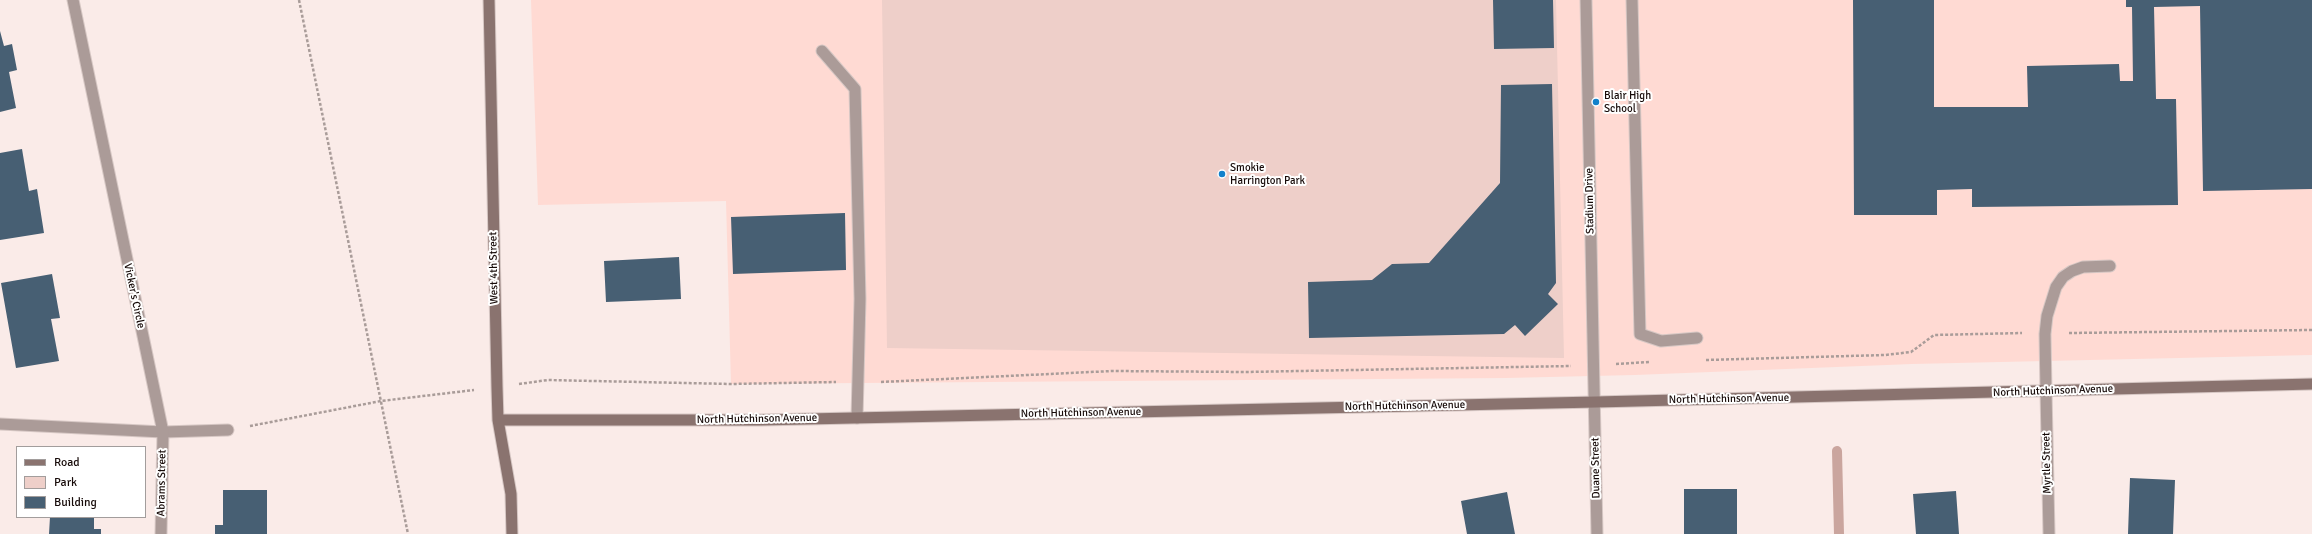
<!DOCTYPE html>
<style>
body{margin:0}
#map{position:relative;width:2312px;height:534px;overflow:hidden;background:#faebe8;font-family:Signika,sans-serif}
canvas{display:block}
.legend{position:absolute;left:16px;top:446px;width:130px;height:72px;box-sizing:border-box;background:#fff;border:1px solid #a29d9c;margin:0;padding:5px 7px;list-style:none;font-size:12px;color:#160a08}
.legend li{display:flex;align-items:center;gap:8px;height:20px}
.legend b{width:20px;border:1px solid #a29d9c}
</style>
<div id="map">
<canvas width="2312" height="534"></canvas>
<ul class="legend">
<li><b style="height:5px;background:#8a736f"></b>Road</li>
<li><b style="height:11px;background:#eecfc9"></b>Park</li>
<li><b style="height:11px;background:#475f73"></b>Building</li>
</ul>
</div>
<script>
const ctx = document.querySelector('canvas').getContext('2d');
ctx.lineJoin = 'round';
function paint(path, color) { ctx.fillStyle = color; ctx.fill(path, 'evenodd'); }
const shape = rows => new Path2D(rows.map(r => 'M' + r).join(''));
function stroke(path, color, width, dash) { ctx.strokeStyle = color; ctx.lineWidth = width; ctx.lineCap = dash ? 'butt' : 'round'; ctx.setLineDash(dash || []); ctx.stroke(path); }
function write(font, color, halo, rows, align = 'center') {
  ctx.font = font + ' Signika,sans-serif'; ctx.lineWidth = 4; ctx.setLineDash([]); ctx.textBaseline = 'middle'; ctx.strokeStyle = halo; ctx.fillStyle = color; for (const [text, x, y, turn = 0] of rows) {
    ctx.save(); ctx.translate(x, y); ctx.rotate((+turn || 0) * Math.PI / 180); ctx.textAlign = isNaN(turn) ? turn : align; if (halo) ctx.strokeText(text, 0, 0); ctx.fillText(text, 0, 0); ctx.restore();
  }
}
paint(shape([
 [531,0,2312,0,2312,355,1912,364,1635,375,1506,378,731,384,726,201,538,205]
]), '#ffdad3');
paint(shape([
 [882,0,1556,0,1564,358,887,348]
]), '#eecfc9');
stroke(shape([
 [1837,451,1839,534]
]), '#caa59e', 10);
paint(shape([
 [1493,0,1553,0,1554,48,1494,49],
 [1853,0,1934,0,1934,107,2028,107,2027,66,2119,64,2120,81,2133,81,2132,7,2126,7,2126,0,2312,0,2312,189,2203,191,2200,6,2154,7,2156,99,2176,99,2178,205,1972,207,1972,189,1937,190,1937,215,1854,215],
 [0,31,4,46,12,44,17,70,9,72,16,108,0,112],
 [1552,84,1556,283,1548,294,1558,304,1525,336,1515,325,1504,334,1309,338,1308,282,1372,280,1392,264,1429,263,1500,183,1501,85],
 [22,149,29,191,37,189,44,233,0,240,0,153],
 [845,213,846,270,733,274,731,217],
 [679,257,681,299,606,302,604,261],
 [52,274,60,318,51,319,59,361,16,368,1,283],
 [2130,478,2175,480,2173,534,2128,534],
 [1684,489,1737,489,1737,534,1684,534],
 [223,490,267,490,267,534,215,534,215,525,223,525],
 [1956,491,1959,534,1916,534,1913,494],
 [1507,492,1515,534,1467,534,1461,501],
 [50,517,94,517,94,529,101,529,101,534,49,534]
]), '#475f73');
const service = shape([
 [1632,0,1640,334,1661,341,1697,338],
 [822,51,855,89,860,299,857,418],
 [2046,391,2045,334,2047,316,2056,287,2063,277,2072,271,2083,267,2110,266],
 [163,432,228,430]
]);
const minor = shape([
 [1586,0,1597,534],
 [2046,391,2049,534],
 [0,424,163,432,73,0],
 [161,534,163,432]
]);
const secondary = shape([
 [489,0,497,387,498,420,511,494,512,534],
 [498,420,760,420,1596,402,2312,384]
]);
stroke(service, '#d6c7c4', 13);
stroke(minor, '#d6c7c4', 13);
stroke(secondary, '#d6c7c4', 13);
stroke(shape([
 [299,0,408,534],
 [2069,333,2312,330],
 [1706,360,1885,355,1911,352,1934,335,2022,333],
 [1616,364,1649,362],
 [881,382,1112,371,1246,372,1571,366],
 [519,384,548,380,731,384,836,382],
 [250,426,381,401,474,390]
]), '#a99c99', 2.5, [3, 2]);
stroke(service, '#ab9b98', 11);
stroke(minor, '#ab9b98', 11);
stroke(secondary, '#8a736f', 11);
for (const [x, y, r, color] of [
 [1596,102,4,"#1181cb"],
 [1222,174,4,"#1181cb"]
]) { const dot = new Path2D(); dot.arc(x, y, r, 0, 2 * Math.PI); ctx.fillStyle = color; ctx.fill(dot); stroke(dot, '#fff', 1.5); }
write('11px', '#160a08', '#fff', [
 ["Blair High",1604,96],
 ["School",1604,109],
 ["Smokie",1230,168],
 ["Harrington Park",1230,181]
], 'left');
write('11px', '#160a08', '#fff', [
 ["Stadium Drive",1590,201,-91],
 ["West 4th Street",494,268,-91],
 ["Vicker's Circle",134,296,78],
 ["North Hutchinson Avenue",2053,391,-2],
 ["North Hutchinson Avenue",1729,399,-1],
 ["North Hutchinson Avenue",1405,406,-1],
 ["North Hutchinson Avenue",1081,413,-1],
 ["North Hutchinson Avenue",757,419,-1],
 ["Myrtle Street",2047,463,-91],
 ["Duane Street",1596,468,-91],
 ["Abrams Street",162,483,-89]
]);
</script>
